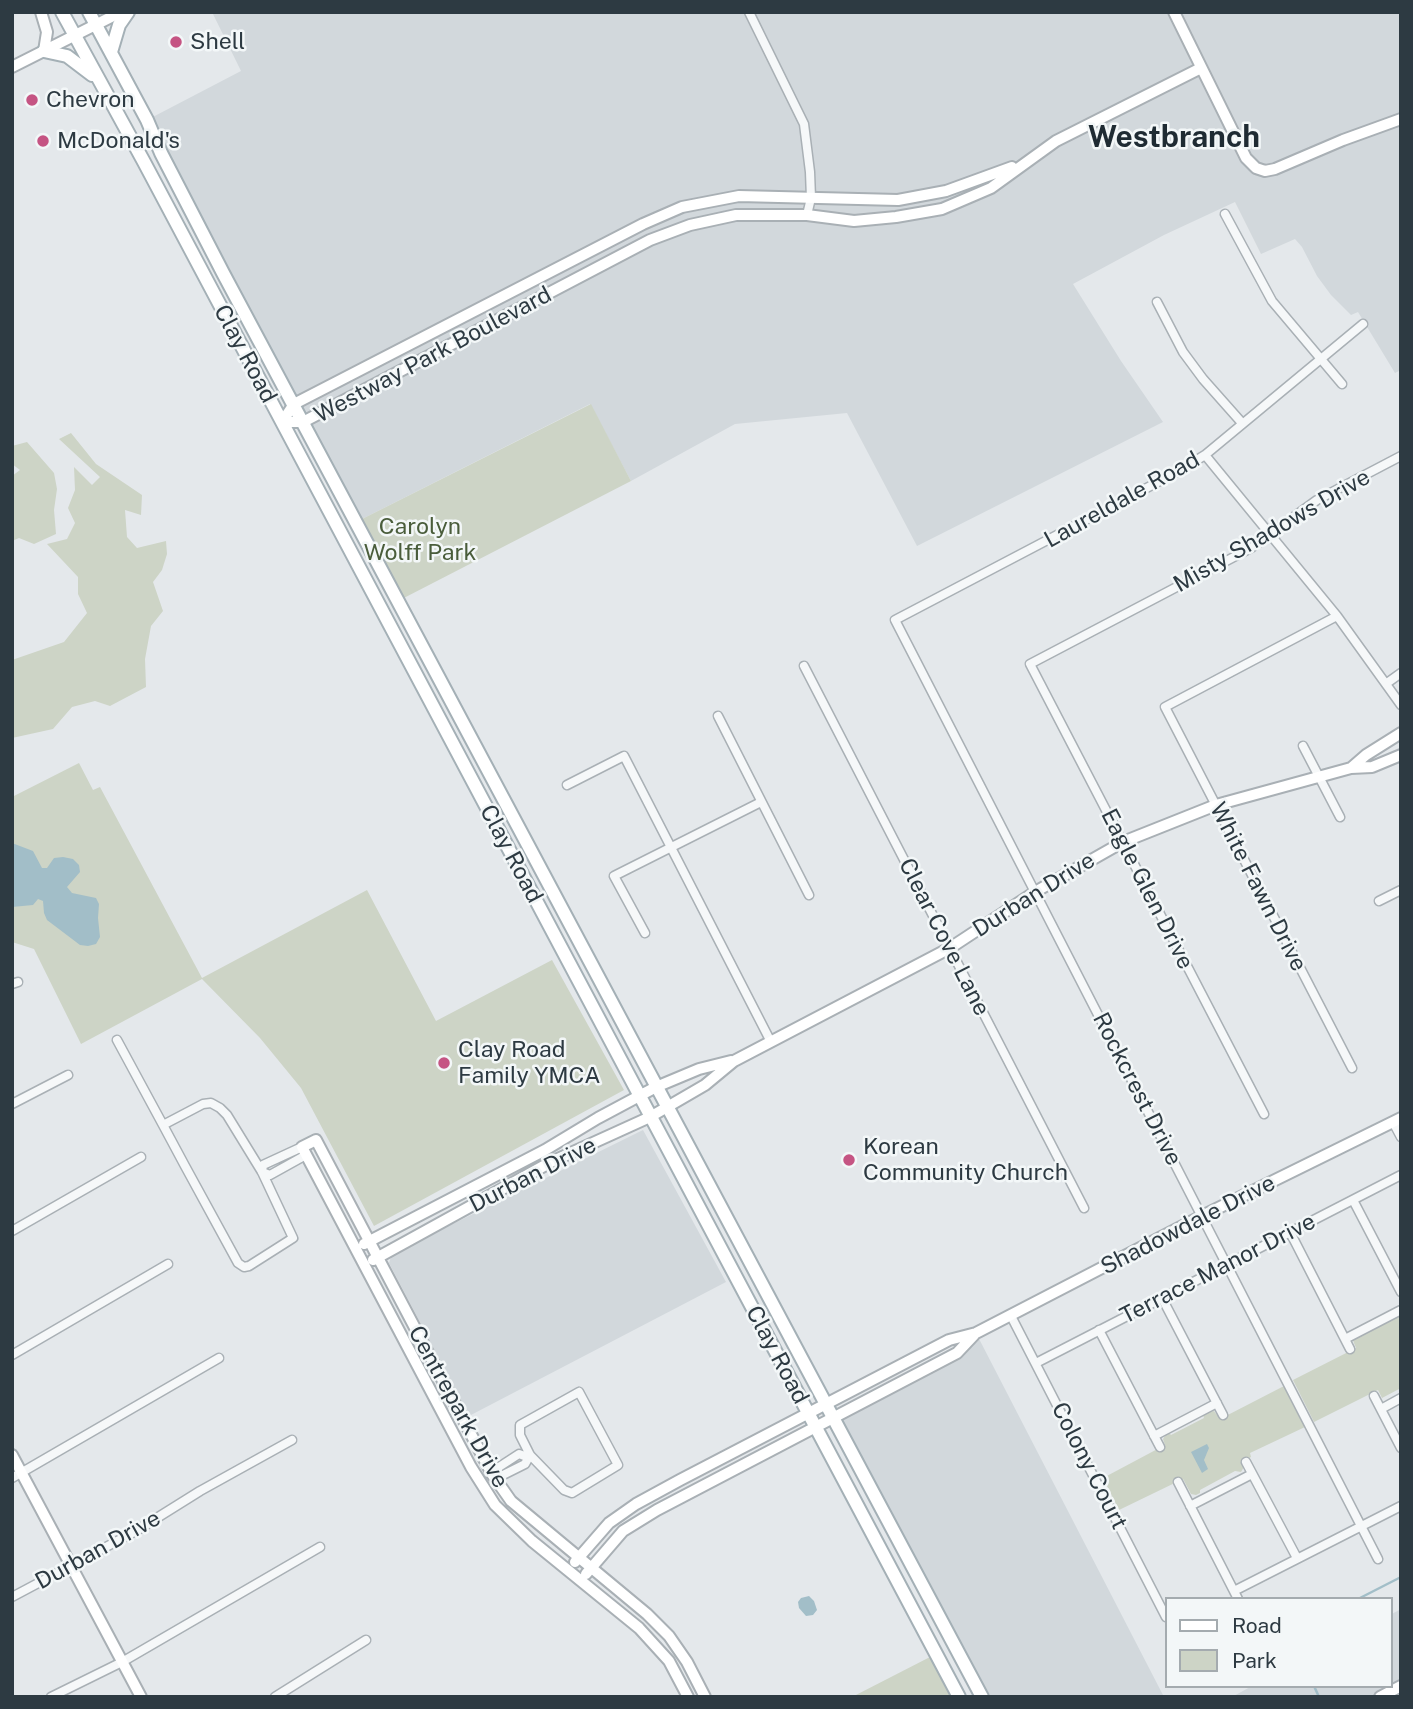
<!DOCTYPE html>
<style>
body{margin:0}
#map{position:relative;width:1413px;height:1709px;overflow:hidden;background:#e4e8eb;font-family:"Public Sans",sans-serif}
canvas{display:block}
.frame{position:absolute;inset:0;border:14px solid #2d3a42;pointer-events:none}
.legend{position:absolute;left:1165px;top:1597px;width:228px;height:91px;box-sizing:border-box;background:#f3f7f8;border:2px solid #a4abaf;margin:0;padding:9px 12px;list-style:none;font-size:21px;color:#2d3a42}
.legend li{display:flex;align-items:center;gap:14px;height:35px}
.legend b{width:35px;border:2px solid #a4abaf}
</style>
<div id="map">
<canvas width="1413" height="1709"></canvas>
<div class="frame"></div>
<ul class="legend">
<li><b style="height:9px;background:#fff"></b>Road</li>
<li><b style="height:19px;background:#cdd4c6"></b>Park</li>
</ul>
</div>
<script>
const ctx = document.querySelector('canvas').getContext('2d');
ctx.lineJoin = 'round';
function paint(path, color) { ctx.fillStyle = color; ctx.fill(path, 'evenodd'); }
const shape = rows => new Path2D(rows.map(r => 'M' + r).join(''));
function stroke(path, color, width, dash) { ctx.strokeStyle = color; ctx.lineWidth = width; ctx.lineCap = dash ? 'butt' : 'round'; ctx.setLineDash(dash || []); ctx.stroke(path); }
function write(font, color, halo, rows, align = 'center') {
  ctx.font = font + ' "Public Sans",sans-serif'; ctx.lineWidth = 5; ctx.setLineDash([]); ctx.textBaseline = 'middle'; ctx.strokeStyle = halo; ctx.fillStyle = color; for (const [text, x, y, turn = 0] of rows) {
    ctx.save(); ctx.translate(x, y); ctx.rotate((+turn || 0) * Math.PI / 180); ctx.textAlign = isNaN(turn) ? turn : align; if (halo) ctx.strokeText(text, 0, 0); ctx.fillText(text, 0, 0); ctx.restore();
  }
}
paint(shape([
 [212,12,1401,12,1401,370,1395,373,1358,312,1351,315,1331,295,1317,276,1302,247,1295,239,1261,254,1235,202,1164,235,1073,284,1121,361,1163,422,917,546,847,413,735,424,631,481,590,404,356,522,147,120,241,71],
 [643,1130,726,1282,469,1416,389,1263,392,1254],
 [976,1333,1164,1697,982,1697,834,1418,957,1353],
 [1401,1609,1401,1697,1232,1697,1252,1686,1390,1686,1390,1615]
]), '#d2d8dc');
paint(shape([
 [591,404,631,481,398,601,356,522],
 [71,433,96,464,142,495,141,515,125,510,127,537,137,548,166,541,167,554,162,570,153,582,163,611,151,626,145,659,146,687,110,706,95,701,72,707,53,729,12,738,12,660,64,642,87,613,78,594,78,577,47,544,67,539,75,523,68,508,75,490,74,467,92,485,100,477,59,439],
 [27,442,54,473,57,489,54,510,56,534,34,544,19,538,12,541,12,476,20,470,12,464,12,446],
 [79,763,93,790,100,787,202,978,367,890,436,1021,552,960,624,1090,374,1226,301,1088,260,1038,202,979,81,1044,34,949,12,942,12,797],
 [1401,1314,1401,1388,1382,1398,1378,1390,1314,1422,1293,1380,1356,1348,1352,1338],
 [1284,1386,1305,1427,1250,1453,1251,1457,1242,1462,1244,1467,1241,1472,1235,1471,1200,1490,1200,1493,1196,1495,1191,1494,1183,1479,1119,1510,1103,1478,1165,1445,1163,1439,1166,1434,1169,1433,1171,1435,1204,1418,1203,1415,1208,1412,1214,1411,1220,1419],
 [930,1657,951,1697,852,1697]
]), '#cdd4c6');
paint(shape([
 [12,843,33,851,42,868,47,868,54,858,63,857,73,859,79,865,80,872,67,887,72,893,96,898,99,904,98,918,100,937,96,944,88,946,80,945,47,920,44,913,43,901,38,899,33,905,12,907],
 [1207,1444,1209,1448,1204,1460,1208,1469,1202,1473,1191,1452],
 [809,1596,814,1601,817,1610,813,1615,806,1616,799,1608,798,1602,801,1598]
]), '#a2bec8');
stroke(shape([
 [1358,1599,1401,1577],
 [1314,1686,1319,1697]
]), '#a2bec8', 2.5);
const street = shape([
 [749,12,804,124,810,172,811,198,807,215],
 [1225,214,1272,301,1342,384],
 [1157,302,1183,352,1203,379,1242,423],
 [1363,324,1205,455,1179,471,895,620,1378,1559],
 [1205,455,1337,616,1401,705],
 [1337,616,1165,707,1352,1068],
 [804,666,1084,1208],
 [1387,683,1401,673],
 [718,716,809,895],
 [1303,746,1340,817],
 [567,785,624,756,771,1042],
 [1379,901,1401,890],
 [645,933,614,876,761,802],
 [12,984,18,982],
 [117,1040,163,1125,185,1166,238,1263,244,1267,249,1266,293,1238,262,1172,227,1115,220,1108,211,1103,203,1104,163,1125],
 [12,1104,68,1075],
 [1264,1114,1030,664,1251,548,1317,500,1401,456],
 [1393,1122,1401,1137],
 [262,1172,270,1175,306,1155],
 [262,1172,263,1165,302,1147],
 [1353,1200,1401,1292],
 [12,1231,141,1157],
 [1290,1232,1350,1349],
 [1162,1298,1223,1415],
 [1011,1316,1166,1617],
 [1099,1330,1160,1447],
 [1345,1339,1401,1310],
 [12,1355,168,1264],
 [1036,1363,1401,1175],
 [579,1392,618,1465,572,1493,564,1490,530,1455,520,1435,520,1425,579,1392],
 [1374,1396,1401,1448],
 [1381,1409,1401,1398],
 [1154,1436,1217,1403],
 [1246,1462,1297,1558],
 [496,1473,499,1467,519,1454,527,1457],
 [492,1474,503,1475,525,1464,530,1455],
 [12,1478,219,1358],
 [1178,1482,1238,1599],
 [1190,1506,1252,1474],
 [1234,1591,1401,1506],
 [12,1597,136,1531,200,1491,292,1440],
 [51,1697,122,1662,320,1547],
 [275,1697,366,1640]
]);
const secondary = shape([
 [41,12,47,32,44,51],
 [1174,12,1246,158,1256,168,1265,171,1275,169,1343,140,1401,119],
 [12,67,121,12],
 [282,422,303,422,650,240,690,225,736,215,807,215,854,221,896,217,942,209,991,188,1056,141,1201,68],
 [282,422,294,404,643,224,682,207,739,196,898,200,946,191,1012,167],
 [1351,768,1366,755,1401,733],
 [364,1244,545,1150,598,1118,656,1087,699,1069,731,1061],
 [373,1260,551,1162,650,1117,705,1085,734,1061,950,948,1035,892,1123,842,1216,805,1351,768,1372,767,1401,755],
 [12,1455,141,1697],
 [575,1562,609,1523,636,1504,680,1480,949,1340,976,1333,1202,1216,1401,1118],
 [586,1574,623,1531,657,1510,957,1353,974,1335],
 [688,1697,669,1661,639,1628,532,1541,495,1505,471,1467,302,1147,316,1140,492,1474,511,1501,647,1614,669,1636,687,1662,705,1697],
 [1380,1697,1401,1686]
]);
const primary = shape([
 [62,12,144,162,959,1697],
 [89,12,147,120,161,153,223,273,982,1697],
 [44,51,67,56,92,75],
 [111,52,119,25,128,12]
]);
stroke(street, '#a9b0b5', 11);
stroke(secondary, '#a9b0b5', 14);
stroke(primary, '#a4b0b6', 16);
stroke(street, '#f6f8f9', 8);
stroke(secondary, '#fff', 10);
stroke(primary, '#fff', 12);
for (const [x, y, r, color] of [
 [176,42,7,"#c55483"],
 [32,100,7,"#c55483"],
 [43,141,7,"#c55483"],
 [444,1063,7,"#c55483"],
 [849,1160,7,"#c55483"]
]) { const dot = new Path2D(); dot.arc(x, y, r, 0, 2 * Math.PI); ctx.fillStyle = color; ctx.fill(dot); stroke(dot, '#f3f7f8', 2.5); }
write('23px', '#2d3a42', '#f3f7f8', [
 ["Shell",190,42],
 ["Chevron",46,100],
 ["McDonald's",57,141],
 ["Clay Road",458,1050],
 ["Family YMCA",458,1076],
 ["Korean",863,1147],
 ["Community Church",863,1173]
], 'left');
write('23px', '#2d3a42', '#f3f7f8', [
 ["Clay Road",245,354,62],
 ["Westway Park Boulevard",433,355,-28],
 ["Laureldale Road",1122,500,-29],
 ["Misty Shadows Drive",1272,531,-30],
 ["Clay Road",511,854,62],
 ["White Fawn Drive",1258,887,63],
 ["Eagle Glen Drive",1147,889,63],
 ["Durban Drive",1034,895,-32],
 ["Clear Cove Lane",944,937,63],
 ["Rockcrest Drive",1137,1089,63],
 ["Durban Drive",533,1175,-27],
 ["Shadowdale Drive",1188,1225,-27],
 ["Terrace Manor Drive",1218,1269,-27],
 ["Clay Road",777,1355,62],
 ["Centrepark Drive",458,1407,61],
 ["Colony Court",1089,1466,63],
 ["Durban Drive",98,1550,-29]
]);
write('23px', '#4a5d3b', '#f3f7f8', [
 ["Carolyn",420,527],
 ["Wolff Park",420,553]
]);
write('bold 30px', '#1f2b33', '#f3f7f8', [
 ["Westbranch",1174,138]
]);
</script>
